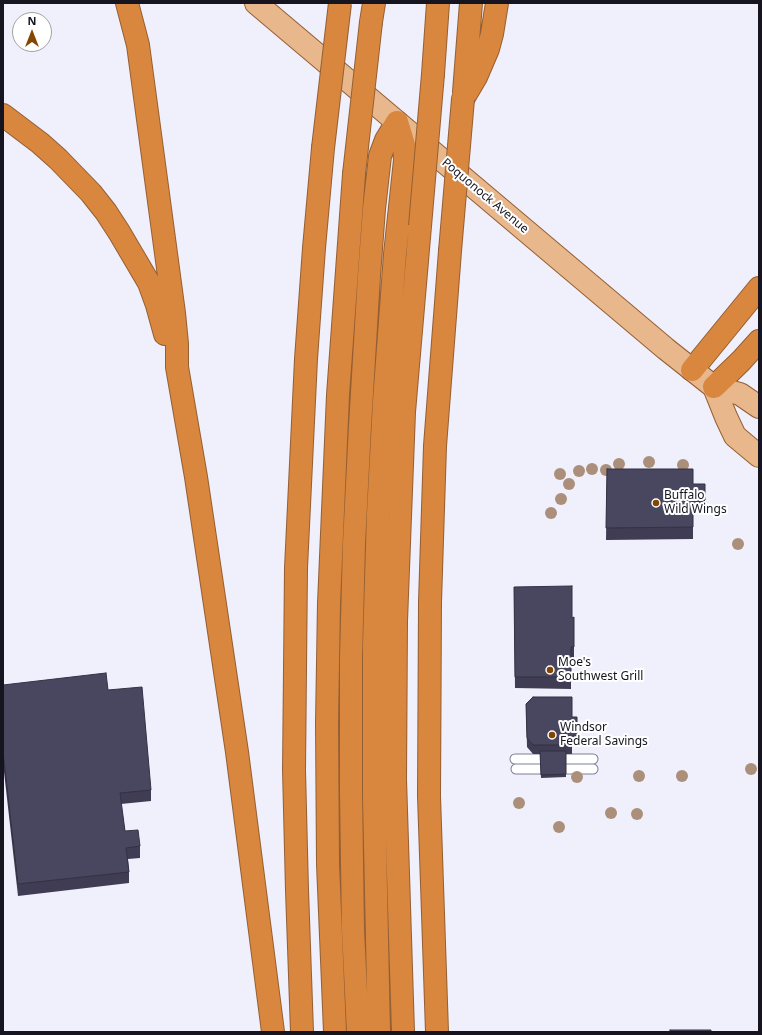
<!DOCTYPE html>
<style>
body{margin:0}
#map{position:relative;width:762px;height:1035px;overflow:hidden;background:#f0effc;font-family:"Noto Sans",sans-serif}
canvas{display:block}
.frame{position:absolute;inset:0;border:4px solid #15141f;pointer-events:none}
.north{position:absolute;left:12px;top:12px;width:40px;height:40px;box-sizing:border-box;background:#fff;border:1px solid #a1a1a5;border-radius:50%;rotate:0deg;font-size:11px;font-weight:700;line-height:16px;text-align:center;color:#15141f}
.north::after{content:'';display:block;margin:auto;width:14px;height:18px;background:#844703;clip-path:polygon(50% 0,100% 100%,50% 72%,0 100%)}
</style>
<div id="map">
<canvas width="762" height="1035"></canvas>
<div class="frame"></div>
<div class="north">N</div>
</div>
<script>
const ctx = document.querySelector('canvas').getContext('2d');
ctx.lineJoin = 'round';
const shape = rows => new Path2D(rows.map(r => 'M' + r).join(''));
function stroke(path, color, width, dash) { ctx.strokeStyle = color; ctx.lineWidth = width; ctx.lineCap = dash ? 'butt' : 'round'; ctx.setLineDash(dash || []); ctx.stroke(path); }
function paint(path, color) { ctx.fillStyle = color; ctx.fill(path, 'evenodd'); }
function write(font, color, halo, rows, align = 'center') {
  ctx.font = font + ' "Noto Sans",sans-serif'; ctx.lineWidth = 4; ctx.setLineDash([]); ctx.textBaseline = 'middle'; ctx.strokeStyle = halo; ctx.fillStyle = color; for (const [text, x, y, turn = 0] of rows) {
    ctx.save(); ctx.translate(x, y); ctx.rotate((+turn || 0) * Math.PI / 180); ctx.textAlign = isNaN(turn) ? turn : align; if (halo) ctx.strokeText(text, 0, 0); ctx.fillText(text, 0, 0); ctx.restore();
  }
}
const service = shape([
 [515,759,593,759],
 [516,769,593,769]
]);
const primary = shape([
 [256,3,666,349,714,387,740,394,759,407],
 [714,387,726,417,735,436,759,456]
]);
const motorway = shape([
 [127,3,138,45,174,313,177,344,177,367,196,477,237,752,273,1032],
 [371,22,374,3],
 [433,74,438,3],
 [464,92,471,3],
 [463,99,476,77,488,49,492,34,497,3],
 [3,115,40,143,58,159,91,193,106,212,119,232,149,283,157,305,165,334],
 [692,370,759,288],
 [714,387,741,361,759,341],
 [302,1032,297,890,294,770,296,568,306,359,314,248,323,148],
 [335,1032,328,864,327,723,329,603,338,395,354,174],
 [358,1032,353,930,351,792,351,658,354,544,360,426,369,276,374,209,380,156,386,140,397,122],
 [379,1032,374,798,374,645,378,514,384,402,395,254,405,160,404,145,397,122],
 [403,1032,395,779,396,621,404,412,420,226],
 [437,1032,429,796,430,602,435,446,450,251]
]);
stroke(service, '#7e7c98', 11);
stroke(primary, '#945f33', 24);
stroke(motorway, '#945f33', 24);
stroke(service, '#fff', 9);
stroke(primary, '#e8b78b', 22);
stroke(motorway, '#d9873e', 22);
const motorwayBridge = shape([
 [323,148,340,3],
 [354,174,371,22],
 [420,226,433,74],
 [450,251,463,99]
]);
stroke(motorwayBridge, '#945f33', 24, []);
stroke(motorwayBridge, '#d9873e', 22);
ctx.fillStyle = '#ab8f7a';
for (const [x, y] of [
 [649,462],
 [619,464],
 [683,465],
 [592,469],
 [606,470],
 [579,471],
 [560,474],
 [569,484],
 [561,499],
 [551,513],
 [738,544],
 [751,769],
 [639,776],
 [682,776],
 [577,777],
 [519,803],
 [611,813],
 [637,814],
 [559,827]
]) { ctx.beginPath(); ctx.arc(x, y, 6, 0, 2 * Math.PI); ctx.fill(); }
paint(shape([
 [607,469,693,484,705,484,705,511,693,511,693,539,606,540],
 [514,587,572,618,574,617,574,659,571,659,571,689,515,688],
 [3,685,108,690,151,790,151,801,121,804,125,831,140,846,140,858,128,859,129,872,129,883,18,896,3,763],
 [526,704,572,717,577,717,577,744,572,744,572,754,566,754,566,777,541,778,540,754,533,754,527,747]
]), '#3f3c53');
const building = shape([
 [607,469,693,469,693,484,705,484,705,500,693,500,693,527,606,528,607,469],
 [572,586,572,618,574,617,574,647,571,647,571,677,515,677,514,587,572,586],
 [106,673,108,690,142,687,151,790,120,793,125,831,138,830,140,846,126,848,129,872,18,884,3,752,3,685,106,673],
 [533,697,572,697,572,717,577,717,577,736,572,736,572,745,533,745,527,738,526,704,533,697],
 [540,751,566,751,566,774,541,775,540,751],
 [670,1030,711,1030,711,1032,670,1032,670,1030]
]);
paint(building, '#494660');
stroke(building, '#333143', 1);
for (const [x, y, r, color] of [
 [656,503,4,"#844703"],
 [550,670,4,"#844703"],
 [552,735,4,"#844703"]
]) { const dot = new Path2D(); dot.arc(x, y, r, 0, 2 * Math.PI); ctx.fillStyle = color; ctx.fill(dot); stroke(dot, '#fff', 1.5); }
write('12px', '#15141f', '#fff', [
 ["Poquonock Avenue",485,196,40]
]);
write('12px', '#15141f', '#fff', [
 ["Buffalo",664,496],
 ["Wild Wings",664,510],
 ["Moe's",558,663],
 ["Southwest Grill",558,677],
 ["Windsor",560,728],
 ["Federal Savings",560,742]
], 'left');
</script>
